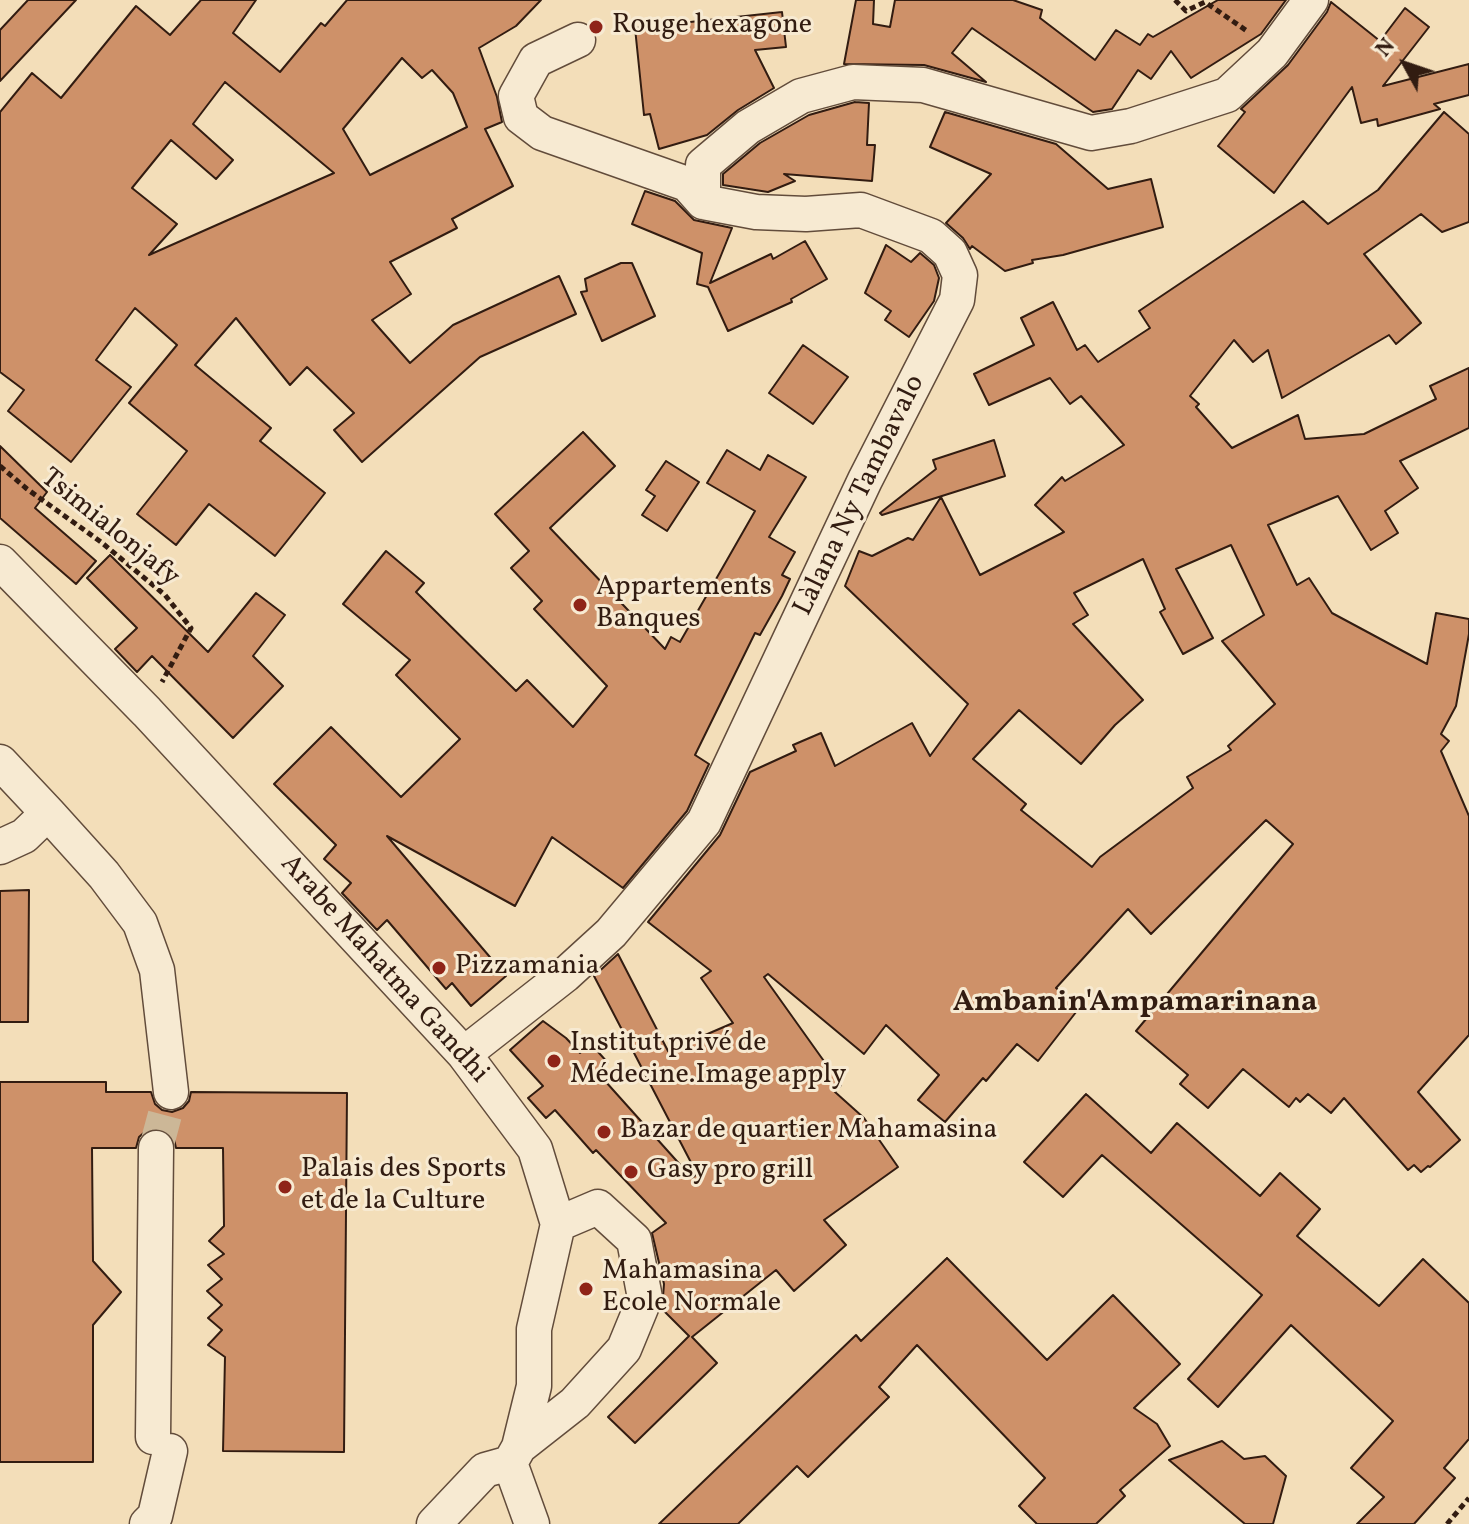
<!DOCTYPE html>
<meta charset="utf-8">
<style>
body{margin:0}
#map{position:relative;width:1469px;height:1524px;overflow:hidden;background:#f3deb9;font-family:Vollkorn,serif}
canvas{display:block}
.north{position:absolute;left:1365px;top:24px;width:80px;height:80px;-webkit-text-stroke:6px #f7ead2;paint-order:stroke;rotate:310deg;font-size:22px;font-weight:700;line-height:32px;text-align:center;color:#321c11}
.north::after{content:'';display:block;margin:auto;width:28px;height:36px;background:#321c11;clip-path:polygon(50% 0,100% 100%,50% 72%,0 100%)}
</style>
<div id="map">
<canvas width="1469" height="1524"></canvas>
<div class="north">N</div>
</div>
<script>
const ctx = document.querySelector('canvas').getContext('2d');
ctx.lineJoin = 'round';
function paint(path, color) { ctx.fillStyle = color; ctx.fill(path, 'evenodd'); }
const shape = rows => new Path2D(rows.map(r => 'M' + r).join(''));
function stroke(path, color, width, dash) { ctx.strokeStyle = color; ctx.lineWidth = width; ctx.lineCap = dash ? 'butt' : 'round'; ctx.setLineDash(dash || []); ctx.stroke(path); }
function write(font, color, halo, rows, align = 'center') {
  ctx.font = font + ' Vollkorn,serif'; ctx.lineWidth = 6; ctx.setLineDash([]); ctx.textBaseline = 'middle'; ctx.strokeStyle = halo; ctx.fillStyle = color; for (const [text, x, y, turn = 0] of rows) {
    ctx.save(); ctx.translate(x, y); ctx.rotate((+turn || 0) * Math.PI / 180); ctx.textAlign = isNaN(turn) ? turn : align; if (halo) ctx.strokeText(text, 0, 0); ctx.fillText(text, 0, 0); ctx.restore();
  }
}
const building = shape([
 [28,0,76,0,0,81,0,30,28,0],
 [201,0,256,0,233,33,280,72,321,23,325,26,347,0,541,0,516,26,479,48,497,97,502,122,485,129,513,186,452,219,457,228,390,262,411,294,372,320,410,363,453,325,559,276,576,314,480,357,362,462,334,430,354,413,307,367,290,385,236,318,195,365,271,428,260,441,325,493,275,556,209,504,176,545,137,514,187,451,129,403,177,345,135,308,96,360,131,387,71,462,8,411,24,390,0,372,0,112,32,73,61,98,136,6,170,35,201,0],
 [402,58,422,78,432,70,453,93,467,127,370,175,343,129,402,58],
 [225,82,334,173,149,255,177,224,132,188,171,140,216,179,233,160,193,124,225,82],
 [856,0,874,0,873,24,890,27,895,0,1013,0,1042,10,1040,18,1095,60,1116,30,1140,45,1148,34,1153,37,1218,0,1286,0,1261,34,1191,78,1171,51,1151,79,1138,70,1112,109,1093,112,972,28,952,53,986,82,924,65,844,64,856,0],
 [1331,2,1380,41,1405,8,1429,27,1383,86,1469,64,1469,95,1434,104,1440,109,1378,126,1377,119,1361,123,1352,87,1274,193,1218,146,1245,112,1241,109,1288,65,1327,12,1331,2],
 [782,12,786,47,755,50,774,88,738,110,707,135,659,149,650,114,644,115,635,28,782,12],
 [855,102,869,103,867,145,875,145,872,181,784,174,795,181,768,192,723,185,723,174,760,143,809,115,855,102],
 [945,112,1056,144,1108,189,1151,179,1163,227,1063,255,1032,260,1033,263,1005,271,972,246,970,249,963,238,946,223,991,174,930,147,945,112],
 [1444,112,1469,134,1469,222,1442,232,1421,214,1364,254,1421,323,1396,344,1389,335,1282,398,1268,350,1253,362,1234,340,1190,396,1199,404,1196,407,1232,448,1298,415,1305,439,1364,434,1436,399,1430,386,1469,368,1469,428,1400,461,1418,488,1385,511,1398,533,1371,550,1338,496,1268,525,1297,585,1309,578,1332,613,1427,664,1436,613,1469,619,1469,634,1456,706,1441,734,1449,741,1441,751,1469,816,1469,1035,1418,1092,1460,1140,1430,1167,1428,1166,1421,1172,1414,1165,1408,1170,1344,1098,1331,1113,1308,1094,1300,1102,1296,1098,1289,1107,1243,1069,1208,1108,1180,1084,1188,1075,1136,1031,1293,844,1266,820,1151,934,1128,909,1056,988,1080,1007,1038,1061,1017,1044,986,1081,983,1078,945,1122,918,1100,939,1075,886,1025,864,1054,768,974,764,977,841,1085,835,1092,864,1118,898,1167,824,1220,846,1245,794,1291,776,1270,692,1337,717,1363,635,1443,608,1417,689,1336,662,1309,664,1284,652,1233,666,1223,596,1150,593,1153,555,1110,546,1118,528,1098,543,1086,510,1050,543,1021,566,1038,580,1053,591,1044,608,1063,597,1072,692,1178,697,1174,594,976,618,954,668,1051,733,1023,701,978,711,971,648,922,720,835,750,772,796,751,793,745,821,733,835,766,912,723,930,756,968,704,845,586,859,551,872,556,908,538,913,540,941,497,980,575,1064,532,1035,505,1062,477,1065,481,1124,445,1081,396,1070,404,1050,378,989,405,974,374,1034,345,1021,318,1053,302,1077,350,1085,345,1098,362,1150,328,1139,311,1303,201,1328,224,1378,190,1444,112],
 [1231,545,1264,615,1222,641,1275,704,1228,746,1231,750,1187,777,1193,788,1100,857,1092,867,1021,810,1026,804,973,759,1019,710,1081,764,1115,725,1143,700,1073,624,1088,615,1074,593,1143,559,1165,609,1160,612,1183,654,1213,638,1176,569,1231,545],
 [645,191,675,201,694,220,732,228,710,283,771,254,773,259,805,241,827,279,791,299,792,302,728,331,708,287,697,284,702,253,632,224,645,191],
 [886,245,911,262,920,253,934,265,939,278,934,301,909,337,885,320,891,311,865,293,886,245],
 [621,263,632,263,655,316,602,341,581,292,587,291,585,279,621,263],
 [803,345,848,377,813,424,769,393,803,345],
 [583,432,615,466,550,528,665,649,671,637,680,642,755,511,707,483,727,450,760,470,768,455,806,477,769,537,795,552,782,575,790,579,782,596,760,635,755,633,695,755,709,764,687,811,623,888,552,837,515,906,387,836,506,976,471,1006,452,983,446,989,387,920,377,930,342,893,351,883,324,859,336,845,274,784,331,727,401,797,460,739,396,675,410,660,343,604,386,551,424,583,416,592,516,691,527,680,573,727,607,686,534,609,542,601,511,568,529,551,495,514,583,432],
 [994,440,1005,476,882,515,880,513,936,469,933,460,994,440],
 [0,446,47,492,35,508,96,561,76,584,0,518,0,446],
 [666,461,699,482,667,531,642,515,655,496,646,490,666,461],
 [110,555,208,652,256,593,285,615,253,656,283,686,233,738,152,656,137,672,115,649,137,628,87,578,110,555],
 [29,890,28,1022,0,1022,0,891,29,890],
 [0,1082,106,1082,106,1092,151,1092,155,1104,162,1110,172,1112,183,1108,189,1101,191,1092,347,1093,344,1452,223,1451,225,1357,208,1345,222,1330,208,1318,222,1305,207,1291,222,1279,208,1265,224,1254,209,1241,224,1226,223,1148,176,1148,174,1139,167,1131,155,1128,147,1130,139,1137,136,1148,92,1148,93,1261,121,1292,93,1325,93,1462,0,1462,0,1082],
 [1086,1094,1151,1153,1177,1123,1260,1196,1280,1173,1320,1209,1297,1236,1379,1306,1423,1259,1469,1303,1469,1439,1444,1468,1455,1478,1414,1524,1357,1524,1384,1497,1351,1468,1393,1421,1291,1325,1218,1407,1188,1379,1262,1295,1102,1155,1063,1197,1024,1162,1086,1094],
 [947,1258,1047,1360,1113,1295,1180,1364,1134,1408,1157,1424,1170,1446,1120,1490,1125,1496,1096,1524,1037,1524,1019,1506,1045,1478,917,1345,879,1387,889,1397,808,1477,797,1466,738,1524,659,1524,856,1335,861,1341,947,1258],
 [1222,1441,1244,1459,1265,1456,1286,1476,1273,1524,1245,1524,1169,1460,1222,1441]
]);
paint(building, '#ce9169');
stroke(building, '#321c11', 2);
stroke(shape([
 [156,1148,171,1092]
]), '#ccb797', 34, [34, 17]);
const minor = shape([
 [703,202,703,165,748,127,801,96,853,82,923,85,1091,133,1131,126,1227,95,1272,53,1311,0],
 [0,562,147,712,464,1054,535,1149,558,1224,534,1329,534,1386,519,1447,510,1463],
 [0,762,48,813,24,836,0,847],
 [48,813,104,875,140,923,157,970,171,1092],
 [464,1054,565,975,611,933,704,822,865,480,957,300,960,275,950,253,931,236,861,210,806,214,756,212,703,202,687,184,542,133,521,117,516,96,536,60,578,40],
 [153,1437,156,1148],
 [519,1447,575,1403,624,1349,645,1298,634,1240,598,1207,558,1224],
 [510,1463,532,1524],
 [147,1524,155,1516,170,1451],
 [434,1524,485,1470,510,1463]
]);
stroke(minor, '#624c3b', 37);
stroke(shape([
 [1175,0,1186,11,1205,2,1247,31],
 [0,466,27,489,101,542,165,595,191,628,162,682],
 [1447,1524,1469,1498]
]), '#321c11', 5, [6, 4]);
stroke(minor, '#f7ead2', 34);
for (const [x, y, r, color] of [
 [596,27,8,"#8f2418"],
 [580,605,8,"#8f2418"],
 [439,968,8,"#8f2418"],
 [554,1061,8,"#8f2418"],
 [604,1132,8,"#8f2418"],
 [631,1172,8,"#8f2418"],
 [285,1187,8,"#8f2418"],
 [586,1289,8,"#8f2418"]
]) { const dot = new Path2D(); dot.arc(x, y, r, 0, 2 * Math.PI); ctx.fillStyle = color; ctx.fill(dot); stroke(dot, '#f7ead2', 3); }
write('28px', '#321c11', '#f7ead2', [
 ["Rouge hexagone",612,27],
 ["Appartements",596,589],
 ["Banques",596,621],
 ["Pizzamania",455,968],
 ["Institut privé de",570,1045],
 ["Médecine.Image apply",570,1077],
 ["Bazar de quartier Mahamasina",620,1132],
 ["Palais des Sports",301,1171],
 ["et de la Culture",301,1203],
 ["Gasy pro grill",647,1172],
 ["Mahamasina",602,1273],
 ["Ecole Normale",602,1305]
], 'left');
write('28px', '#321c11', '#f7ead2', [
 ["Làlana Ny Tambavalo",861,496,-64],
 ["Tsimialonjafy",109,529,39],
 ["Arabe Mahatma Gandhi",383,970,48]
]);
write('bold 30px', '#321c11', '#f7ead2', [
 ["Ambanin'Ampamarinana",1135,1004]
]);
</script>
